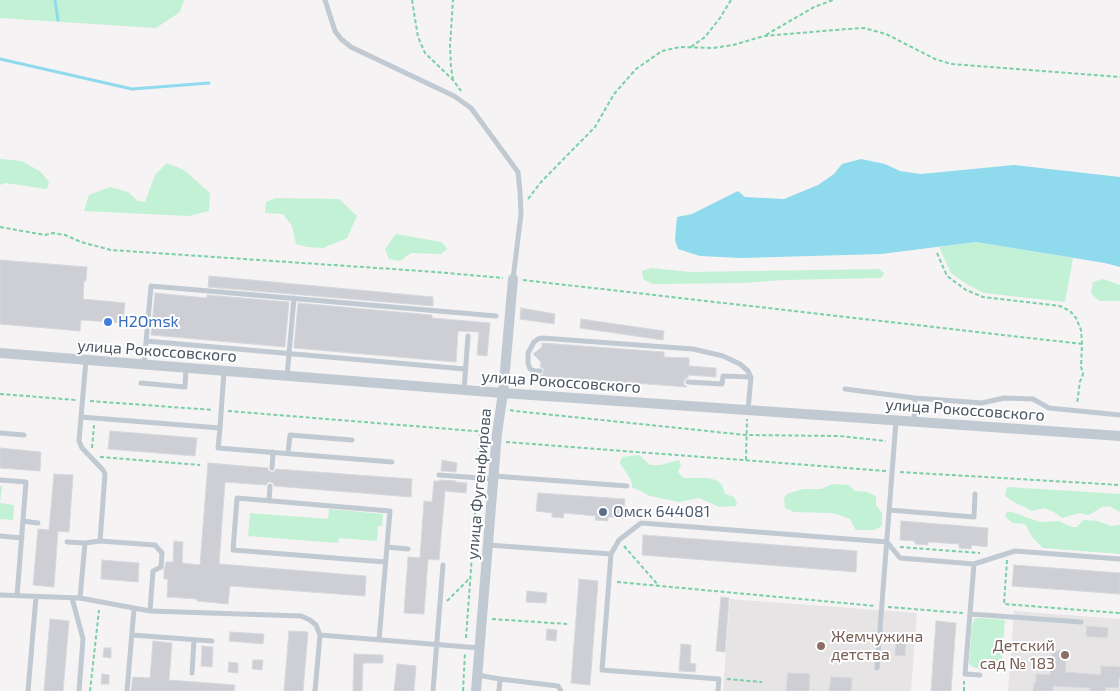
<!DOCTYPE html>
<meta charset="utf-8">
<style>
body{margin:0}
canvas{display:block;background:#f5f3f3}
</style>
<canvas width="1120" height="691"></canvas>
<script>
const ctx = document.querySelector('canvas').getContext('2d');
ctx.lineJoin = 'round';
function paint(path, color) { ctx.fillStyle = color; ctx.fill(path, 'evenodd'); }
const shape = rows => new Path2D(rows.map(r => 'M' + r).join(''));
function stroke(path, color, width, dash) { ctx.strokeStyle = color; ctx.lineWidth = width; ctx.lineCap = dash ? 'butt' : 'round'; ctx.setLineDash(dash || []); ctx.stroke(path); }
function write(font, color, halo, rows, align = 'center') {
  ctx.font = font + ' "Exo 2",sans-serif'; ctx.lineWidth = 4; ctx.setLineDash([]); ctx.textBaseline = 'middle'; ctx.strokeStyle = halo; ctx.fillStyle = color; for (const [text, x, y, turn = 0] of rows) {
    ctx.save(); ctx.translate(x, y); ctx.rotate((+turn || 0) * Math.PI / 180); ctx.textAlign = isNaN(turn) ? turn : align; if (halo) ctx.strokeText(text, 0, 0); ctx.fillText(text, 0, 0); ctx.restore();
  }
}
paint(shape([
 [730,599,917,613,911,691,723,691],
 [1014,611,1120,619,1120,691,1008,691]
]), '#e6e4e5');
paint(shape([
 [0,0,184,0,180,12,156,28,0,18],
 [0,159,22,161,41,172,49,182,47,189,5,183,0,185],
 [167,163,184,170,210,193,209,211,189,216,84,211,89,195,110,187,128,192,138,201,145,202,155,175],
 [276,198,339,199,357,216,347,238,323,248,307,247,296,244,292,226,283,214,265,213,266,202],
 [396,234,442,242,447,249,441,254,411,253,400,261,389,259,385,249],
 [976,242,1073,258,1065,302,984,293,968,285,951,273,939,247],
 [651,268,690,272,880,269,884,274,881,278,784,280,742,283,653,284,643,279,642,271],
 [1103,279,1120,285,1120,301,1099,301,1091,293,1093,282],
 [639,455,650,465,661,465,679,460,681,465,678,472,684,478,709,478,718,481,722,485,725,494,734,497,737,503,736,506,719,507,699,498,679,502,650,496,632,487,631,480,620,463,622,457],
 [833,484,849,485,855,491,867,492,876,496,876,505,882,513,882,525,880,527,874,530,858,530,855,529,850,519,839,515,831,513,794,512,785,508,784,498,787,494,803,489,821,489],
 [0,486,2,486,0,503,14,505,13,520,0,519],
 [1007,487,1120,494,1120,512,1109,506,1102,507,1089,515,1079,513,1062,518,1054,512,1044,508,1032,511,1014,502,1005,496],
 [329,509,383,514,382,526,378,526,377,541,339,538,338,543,248,536,250,513,328,519],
 [1007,512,1012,512,1040,522,1059,521,1072,527,1077,527,1083,520,1098,521,1111,526,1120,525,1120,554,1043,548,1032,537,1025,524,1013,523,1005,517],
 [977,618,1005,620,1001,670,976,668,971,666,969,663,972,625,974,619]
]), '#c3f1d5');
paint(shape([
 [861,159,885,164,900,171,921,174,1014,165,1120,177,1120,267,1105,263,976,242,881,254,741,258,700,256,678,249,675,240,677,217,692,214,738,191,745,197,784,199,818,185,834,174,842,164]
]), '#90daee');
stroke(shape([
 [55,0,58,20],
 [0,59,132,89,209,83]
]), '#90daee', 3);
const building = shape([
 [0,260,87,267,86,281,84,281,83,299,125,303,123,323,81,320,80,331,0,324,0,260],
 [209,276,433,297,433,306,208,287,209,276],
 [155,293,207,298,207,295,289,302,285,347,151,335,155,293],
 [298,303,432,315,432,318,490,323,487,356,477,355,479,332,458,331,456,362,294,348,298,303],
 [521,308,555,314,554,324,520,319,521,308],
 [581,319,664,331,663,340,580,328,581,319],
 [542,343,664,352,664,357,689,358,689,366,716,368,716,377,688,375,688,378,686,378,684,381,684,384,687,387,540,376,543,374,544,369,540,367,541,362,533,354,542,347,542,343],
 [110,431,197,438,195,456,108,449,110,431],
 [0,448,41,452,40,471,0,468,0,448],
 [442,460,457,463,456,472,441,471,442,460],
 [208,463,268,468,268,470,271,472,274,472,276,469,412,479,411,497,274,486,274,484,271,482,268,482,266,485,225,482,219,564,366,576,365,596,230,586,228,604,197,601,197,599,167,597,168,579,164,579,164,570,166,562,173,562,174,541,183,542,182,563,200,565,208,463],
 [54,474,73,475,69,532,58,531,54,587,33,585,38,529,49,530,54,474],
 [440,480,456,481,455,482,467,483,466,493,445,491,439,560,428,559,424,614,404,613,408,557,420,558,424,501,432,502,434,481,440,481,440,480],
 [538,493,625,499,623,518,608,517,608,521,595,520,596,516,564,513,563,518,552,517,552,513,536,511,538,493],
 [901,521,988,528,987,547,972,545,971,549,959,548,959,544,928,542,928,545,915,544,915,541,900,540,901,521],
 [643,535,857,551,856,572,642,555,643,535],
 [102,560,139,563,138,582,101,579,102,560],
 [1014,565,1120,573,1120,594,1012,586,1014,565],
 [579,579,598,581,590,685,571,683,579,579],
 [527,591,547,593,546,603,526,602,527,591],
 [721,597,729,598,725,652,716,651,721,597],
 [50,619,69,621,63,691,44,691,50,619],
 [936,621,956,623,951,691,931,691,936,621],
 [1087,626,1108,628,1107,638,1086,636,1087,626],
 [547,629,557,630,556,641,546,640,547,629],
 [289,631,308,632,303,691,284,691,289,631],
 [230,632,264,634,263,644,229,641,230,632],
 [896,638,906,639,905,656,895,655,896,638],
 [153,641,172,643,169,680,235,685,234,691,131,691,133,677,150,678,153,641],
 [681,644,691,645,690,663,696,664,695,672,679,671,681,644],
 [202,646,213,647,212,667,201,666,202,646],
 [104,648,111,648,111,658,103,657,104,648],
 [1052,650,1067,651,1065,672,1101,675,1101,666,1120,667,1120,678,1119,678,1118,688,1106,687,1105,691,1090,691,1090,688,1053,686,1053,691,1033,691,1034,683,1036,683,1036,674,1050,675,1052,650],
 [354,654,383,655,383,663,363,663,362,691,353,691,354,654],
 [253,660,263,660,262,670,252,669,253,660],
 [229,662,238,663,238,673,228,672,229,662],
 [397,664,416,666,414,691,394,691,397,664],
 [788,673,810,674,809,691,786,691,788,673],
 [102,674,109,675,109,684,101,684,102,674],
 [831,677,852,678,851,691,829,691,831,677]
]);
paint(building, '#cdcfd5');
stroke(building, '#d7d9de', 1);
stroke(shape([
 [412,0,418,37,425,53,453,80,461,91],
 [766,35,814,7,833,0],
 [691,47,705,37,720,18,731,0],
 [453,80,451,67,450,46,453,0],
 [528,199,541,182,595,127,614,94,636,69,662,51,680,47,713,48,733,45,764,36,847,29,864,28,886,34,935,59,951,64,1120,77],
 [0,227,45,235,53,233,65,235,81,242,111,250,436,272,503,278],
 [937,253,947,276,966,290,983,297,1060,306,1070,311,1076,318,1081,330,1082,344,1081,367,1083,373,1082,378,1080,381,1077,404],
 [523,280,1082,344],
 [0,394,76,400],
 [90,401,213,410],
 [510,410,515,411,746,435,839,436,886,441],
 [228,411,487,432],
 [506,442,886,471],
 [92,448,94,425],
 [100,457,200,465],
 [746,460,747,419],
 [478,471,480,431],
 [900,472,1120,485],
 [624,546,659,586],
 [900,547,980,553],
 [1007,560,1004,604,1120,613],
 [617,582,876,606],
 [447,601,470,578],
 [888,607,963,613],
 [492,619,567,624],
 [466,638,477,486],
 [727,679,762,682],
 [90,691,99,610],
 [463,691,465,653],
 [964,691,964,681]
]), '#7ad0a6', 2, [4, 2.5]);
stroke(shape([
 [325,0,335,31,341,39,351,47,454,96,471,108,518,172,520,192,521,214,513,279],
 [146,341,465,369],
 [86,360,81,417,220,428,224,371],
 [144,365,151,286,496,316],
 [540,371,535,371,530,369,528,363,528,353,534,342,538,339,542,338,693,349,723,356,740,364,748,371,751,377],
 [287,376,294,298],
 [688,382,722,384,723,376,751,377,748,410],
 [141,383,185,387,186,368],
 [845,389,915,398,982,403,1004,398,1033,399,1049,408,1120,415],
 [464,390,468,336],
 [914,421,915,398],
 [220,428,218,448,392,462],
 [0,433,24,435],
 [288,453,290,435,352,440],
 [272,468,273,452],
 [439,475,493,479],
 [494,476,627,486],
 [0,480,26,482,17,596],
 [269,501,270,486],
 [889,510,974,517,975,494],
 [23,521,38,523],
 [0,536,22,538],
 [100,541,155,545,162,553,161,567,153,571,150,611],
 [67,542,85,543],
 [488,545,611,554,619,540,641,523,887,542,900,558,974,564,1015,551,1120,559],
 [387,547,408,549],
 [611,554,602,670,719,679,718,691],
 [974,564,965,674,980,675],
 [0,595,80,598,150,611,301,616,310,620,316,625,320,635,315,691],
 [72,598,83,639,79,691],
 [80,598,85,543,100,541,105,474,103,470,82,448,79,441,81,417],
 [970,614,1081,622],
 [132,635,212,641],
 [320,635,480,648],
 [379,640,390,511,237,498,233,550,385,562],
 [877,668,896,421],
 [192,673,194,640],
 [477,675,500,679,558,686,561,691],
 [28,691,36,597],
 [127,691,134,609],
 [433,691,443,565],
 [499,691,500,679]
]), '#c1cad2', 5);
stroke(shape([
 [0,353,503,393,1120,436],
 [476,691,497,433,503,393,513,279]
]), '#c1cad2', 10);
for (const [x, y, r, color] of [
 [108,322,5,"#3f7fe0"],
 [603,512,5,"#5c6f8a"],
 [821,646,5,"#8d6e63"],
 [1065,655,5,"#8d6e63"]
]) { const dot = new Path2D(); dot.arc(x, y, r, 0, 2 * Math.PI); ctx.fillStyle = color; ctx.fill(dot); stroke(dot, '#fff', 2); }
write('16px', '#366cbe', '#fff', [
 ["H2Omsk",118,322]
], 'left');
write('16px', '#4a5661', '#fff', [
 ["улица Рокоссовского",157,351,4],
 ["улица Рокоссовского",561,382,4],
 ["улица Рокоссовского",965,410,4],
 ["улица Фугенфирова",479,484,-85]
]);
write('16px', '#4e5e75', '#fff', [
 ["Омск 644081",613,512]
], 'left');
write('16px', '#785e54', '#fff', [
 ["Жемчужина",831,637],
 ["детства",831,655],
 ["Детский",1055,646,"right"],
 ["сад № 183",1055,664,"right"]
], 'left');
</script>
